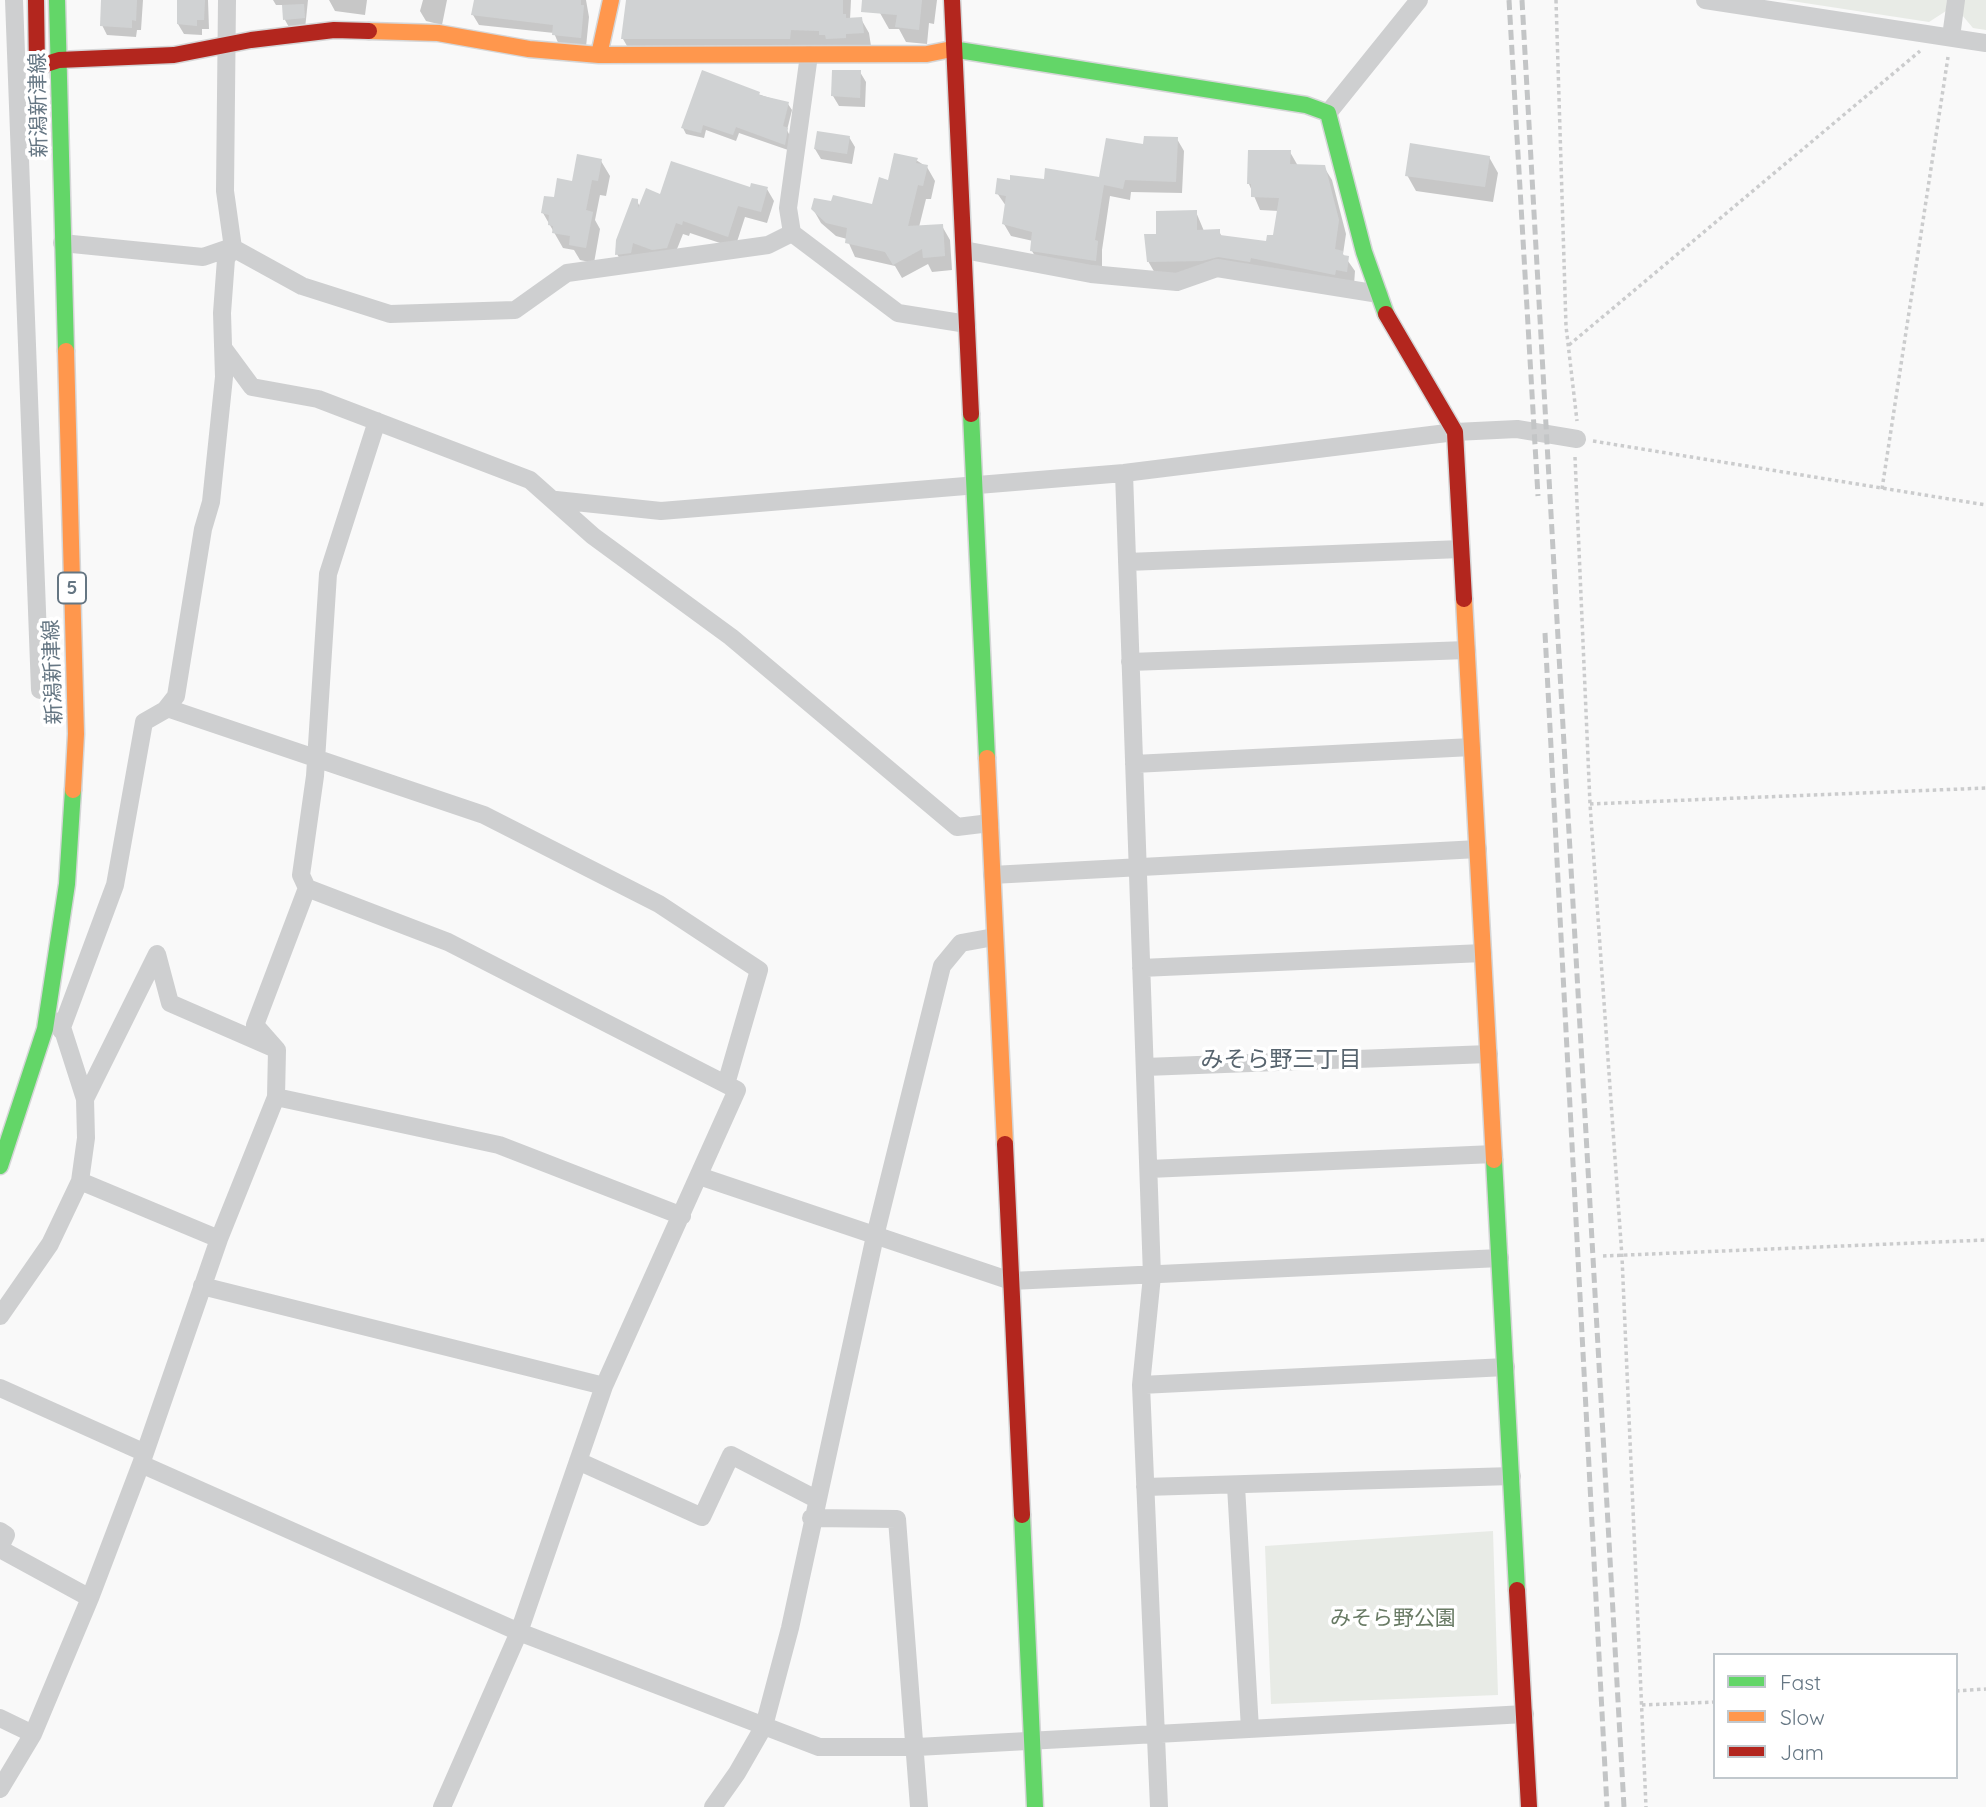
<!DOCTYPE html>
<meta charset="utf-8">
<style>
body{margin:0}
#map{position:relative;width:1986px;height:1807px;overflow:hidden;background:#f9f9f9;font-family:Quicksand,sans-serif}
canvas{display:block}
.legend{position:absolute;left:1713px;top:1653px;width:245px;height:126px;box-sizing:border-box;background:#fff;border:2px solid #c1c8cd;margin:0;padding:9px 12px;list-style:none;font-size:21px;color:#657683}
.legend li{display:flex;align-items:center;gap:14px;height:35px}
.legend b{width:35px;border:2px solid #c1c8cd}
</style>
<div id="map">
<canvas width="1986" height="1807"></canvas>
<ul class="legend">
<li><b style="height:9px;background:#63d668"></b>Fast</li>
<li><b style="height:9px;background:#ff974d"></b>Slow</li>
<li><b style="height:9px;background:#b3261e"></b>Jam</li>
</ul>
</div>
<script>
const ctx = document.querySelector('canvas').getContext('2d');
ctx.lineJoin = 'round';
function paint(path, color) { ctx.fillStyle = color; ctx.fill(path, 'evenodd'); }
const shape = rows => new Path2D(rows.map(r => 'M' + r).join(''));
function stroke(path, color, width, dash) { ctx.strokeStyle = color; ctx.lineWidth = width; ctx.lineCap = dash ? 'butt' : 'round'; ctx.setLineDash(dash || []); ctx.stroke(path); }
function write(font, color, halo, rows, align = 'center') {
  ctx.font = font + ' Quicksand,"Noto Sans JP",sans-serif'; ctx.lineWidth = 7; ctx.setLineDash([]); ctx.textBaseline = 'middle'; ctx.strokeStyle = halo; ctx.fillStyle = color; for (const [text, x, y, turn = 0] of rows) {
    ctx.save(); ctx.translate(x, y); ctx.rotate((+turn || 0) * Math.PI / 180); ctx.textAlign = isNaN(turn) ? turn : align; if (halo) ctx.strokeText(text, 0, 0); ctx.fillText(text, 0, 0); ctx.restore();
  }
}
paint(shape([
 [1785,0,1947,0,1946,11,1929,22],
 [1964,0,1986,0,1986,30,1973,28,1962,15],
 [1493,1531,1498,1695,1271,1704,1265,1546]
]), '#e8ebe6');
paint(shape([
 [102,0,143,0,141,30,137,30,136,37,107,35,102,25],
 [179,0,208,0,209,29,202,29,202,35,184,34,178,24],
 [273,0,308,0,305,29,291,31,285,20,284,5,276,5],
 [329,0,367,0,365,15,335,11],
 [423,0,447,0,442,25,426,21,420,11],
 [475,0,586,0,589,17,586,47,559,45,554,33,479,25,473,15],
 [629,0,851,0,850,20,861,19,869,33,871,46,631,53,623,39],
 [881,0,937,0,934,24,929,23,927,44,906,42,899,29,889,29,880,13],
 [860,72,866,82,865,107,839,106,833,96],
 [758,94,788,104,792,110,787,130,790,136,788,150,739,133,736,141,706,130,704,138,686,134,683,128],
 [849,137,855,147,852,164,821,159,815,149],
 [1177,139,1184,151,1182,193,1131,192,1130,200,1110,196,1102,250,1102,272,1039,263,1032,251,1033,241,1011,236,1004,224,1006,206,997,193,1045,181,1100,179,1145,146],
 [1290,152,1298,166,1324,167,1332,180,1346,234,1343,254,1355,271,1354,285,1258,271,1156,275,1148,261,1158,236,1196,212,1204,231,1219,231,1222,237,1268,243,1275,237,1279,211,1260,210,1249,184],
 [1489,157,1498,173,1493,202,1416,191,1407,175],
 [916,160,927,167,935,181,931,199,926,199,919,227,942,226,950,240,952,270,932,272,928,264,902,278,895,266,855,257,847,239,836,236,821,223,813,209,873,206,889,182],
 [601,161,610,176,606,196,600,195,595,220,600,229,594,263,580,260,574,250,563,248,543,213],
 [767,189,774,201,767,223,745,217,735,248,690,233,689,236,683,234,673,259,660,261,639,254,637,264,624,266,617,254,637,201,640,207,661,196]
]), '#0003');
paint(shape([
 [101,0,137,0,136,21,132,20,132,28,100,26],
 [177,0,205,0,204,20,197,20,197,26,177,24],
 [474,0,581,0,581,5,584,5,581,38,552,35,553,25,471,15],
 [626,0,843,0,843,14,846,14,846,18,862,17,864,33,846,34,846,38,826,39,825,35,819,35,819,31,791,30,790,39,621,39],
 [862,0,922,0,919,30,895,27,897,15,861,12],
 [304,4,305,18,283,20,282,5],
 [702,70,760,92,759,95,789,102,783,126,788,128,785,145,736,127,733,135,703,125,701,133,681,128],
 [832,70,861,70,860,98,831,96],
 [817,131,850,136,847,154,814,149],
 [1144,136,1178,137,1176,182,1125,180,1123,189,1104,185,1095,240,1098,241,1096,261,1030,251,1032,232,1002,224,1006,196,995,194,997,178,1010,180,1010,175,1044,179,1045,168,1099,177,1106,138,1143,144],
 [1410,143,1490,156,1485,187,1405,176],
 [1248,150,1291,150,1290,164,1325,165,1339,220,1335,249,1343,251,1343,255,1349,256,1347,272,1336,270,1335,275,1251,258,1250,262,1218,257,1202,261,1147,262,1144,234,1156,234,1156,211,1197,210,1197,230,1220,229,1220,235,1266,241,1267,235,1273,235,1279,198,1251,197,1251,184,1247,184],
 [894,153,918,158,916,163,928,165,923,186,918,185,908,226,943,224,945,256,923,258,922,249,893,265,885,252,845,243,847,228,826,223,811,209,814,198,831,201,833,195,872,204,879,177,888,180],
 [577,154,602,159,598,181,592,180,586,210,593,212,586,248,569,245,570,236,552,233,553,226,548,225,549,215,541,213,544,196,554,197,557,178,572,181],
 [671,161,750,187,751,183,768,187,761,212,738,206,728,237,683,221,682,225,676,223,667,248,652,250,633,243,631,253,615,255,616,240,632,198,638,199,638,208,646,188,660,194]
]), '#d0d2d3');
const fast = shape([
 [57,0,66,351],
 [952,49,1306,105,1328,113,1364,252,1386,314],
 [971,414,987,758],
 [1494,1160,1517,1590],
 [0,1166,45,1029,67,884,73,790],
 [1022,1515,1035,1807]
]);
const slow = shape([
 [369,31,438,33,529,49,599,55,927,54,952,49],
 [599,55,611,0],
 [66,351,76,734,73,790],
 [1464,599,1494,1160],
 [987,758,1005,1144]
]);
const jam = shape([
 [36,0,37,67,59,60,174,55,251,40,334,30,369,31],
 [952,0,971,414],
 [1386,314,1455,432,1464,599],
 [1005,1144,1022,1515],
 [1517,1590,1529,1807]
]);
stroke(fast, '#d5d6d7', 19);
stroke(slow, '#d5d6d7', 19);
stroke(jam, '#d5d6d7', 19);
stroke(shape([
 [1556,0,1566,326,1577,421],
 [1569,345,1920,51],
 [1593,441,1986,505],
 [1575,457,1590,804,1622,1257,1646,1807],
 [1882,489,1948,57],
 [1590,804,1986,788],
 [1603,1256,1986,1240],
 [1956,1691,1986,1689],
 [1642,1705,1715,1702]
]), '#cbcccd', 3.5, [3.5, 3.5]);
stroke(shape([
 [14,0,40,690],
 [1705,0,1986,43],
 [1951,37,1956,0],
 [809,55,788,208,792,233,898,313,967,324],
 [1328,113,1419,0],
 [62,243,203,257,232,247],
 [233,248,302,286,390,314,515,310,567,273,768,245,792,233],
 [964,250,1091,274,1177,282,1217,268,1379,294],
 [224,349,252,387,318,399,530,480,593,536,731,637,957,827,990,823],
 [1124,473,1152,1276,1141,1385,1159,1807],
 [556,500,661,511,1124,473,1455,432,1517,429,1577,439],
 [1127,562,1461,549],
 [1130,662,1467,650],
 [167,708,484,815,659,904,759,970,726,1084],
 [1134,764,1472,747],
 [992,875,1478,849],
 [307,888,448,942,737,1090,604,1386,519,1632,442,1807],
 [1141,968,1483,953],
 [61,1030,115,885,144,722,165,710,176,696,203,529,211,502,224,377,222,313,226,259,233,248,225,191,227,0],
 [1145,1067,1489,1054],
 [276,1097,499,1145,682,1216],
 [85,1099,157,954,170,1003,271,1047],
 [1149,1169,1494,1154],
 [699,1176,1011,1281,1500,1258],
 [80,1181,219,1239],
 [202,1286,604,1386],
 [0,1316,50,1244,80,1181,86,1138,85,1099,60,1021],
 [1141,1385,1506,1367],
 [0,1388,143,1452],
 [578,1461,702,1517,731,1455,816,1499],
 [141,1464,519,1632,819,1747,917,1747,1525,1714],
 [1236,1486,1250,1729],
 [1145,1487,1512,1476],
 [811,1518,897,1519,919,1807],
 [0,1531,6,1535,0,1547],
 [0,1549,90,1598],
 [0,1718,33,1734],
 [0,1789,33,1734,90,1598,141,1464,219,1239,276,1097,277,1050,255,1025,307,888,301,875,315,776,328,574,377,421],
 [713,1807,737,1773,764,1726,790,1628,875,1236,942,966,961,943,994,937]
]), '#cecfd0', 18);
stroke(fast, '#63d668', 16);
stroke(slow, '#ff974d', 16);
stroke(jam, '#b3261e', 16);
stroke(shape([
 [1509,0,1538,496],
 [1522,0,1624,1807],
 [1545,633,1607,1807]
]), '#c3c5c6', 5, [10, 5]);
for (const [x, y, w] of [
 [72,588,28]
]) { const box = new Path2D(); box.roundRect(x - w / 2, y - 15.5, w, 31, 5); ctx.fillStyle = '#fff'; ctx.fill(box); stroke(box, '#657683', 2); }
write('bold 19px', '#657683', null, [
 ["5",72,588]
]);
write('21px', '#657683', '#fff', [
 ["新潟新津線",39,105,-91],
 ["新潟新津線",53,672,-92]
]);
write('21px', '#687a64', '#fff', [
 ["みそら野公園",1393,1619]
]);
write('23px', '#57646e', '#fff', [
 ["みそら野三丁目",1281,1060]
]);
</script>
